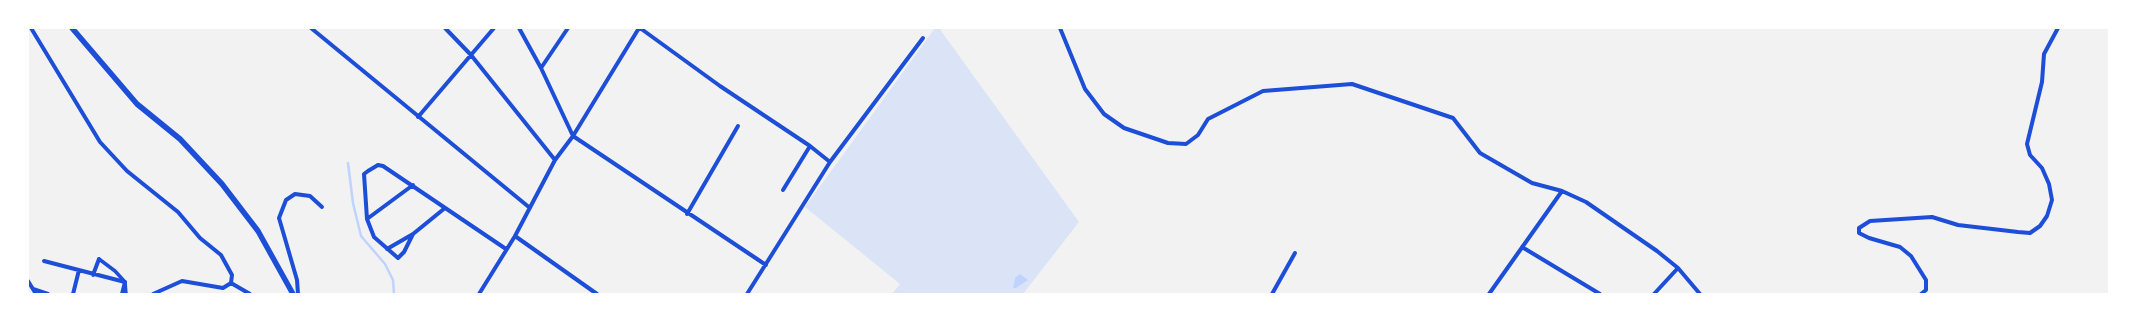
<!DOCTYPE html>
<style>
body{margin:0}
#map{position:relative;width:2137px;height:322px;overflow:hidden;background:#f2f2f2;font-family:Cabin,sans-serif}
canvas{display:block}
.frame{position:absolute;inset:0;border:29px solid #fff;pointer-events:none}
</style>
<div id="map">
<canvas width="2137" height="322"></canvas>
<div class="frame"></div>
</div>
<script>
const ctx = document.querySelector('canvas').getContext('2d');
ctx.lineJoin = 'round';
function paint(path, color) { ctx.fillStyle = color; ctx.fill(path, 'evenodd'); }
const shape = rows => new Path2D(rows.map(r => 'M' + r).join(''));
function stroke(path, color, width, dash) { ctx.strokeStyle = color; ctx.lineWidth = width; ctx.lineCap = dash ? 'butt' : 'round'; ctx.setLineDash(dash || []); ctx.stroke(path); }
paint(shape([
 [935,28,939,28,1079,222,1023,294,892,294,900,284,805,207]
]), '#dbe4f7');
paint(shape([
 [1020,274,1028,280,1016,288,1013,288,1015,278]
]), '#bfd3fe');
stroke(shape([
 [348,163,353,203,361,236,385,264,393,280,394,294]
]), '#bfd3fe', 2.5);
stroke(shape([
 [99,259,115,271,125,282,126,294]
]), '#1d4ed8', 3.5);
stroke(shape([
 [31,28,100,142,127,171,178,212,200,238,221,255,232,275,231,283],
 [311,28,530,208],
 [445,28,471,55,555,160],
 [519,28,541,68,573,136],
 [640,28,720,86,810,146,830,162],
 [1060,28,1085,89,1104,114,1124,128,1168,143,1186,144,1198,135,1208,119,1263,91,1352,84,1453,118,1480,153,1532,183,1562,191,1586,202,1657,251,1678,268,1700,294],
 [541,68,568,28],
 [418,117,494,28],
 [573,136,766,265],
 [783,190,810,146],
 [687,214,738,126],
 [367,219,413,185],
 [413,234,404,252,398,258,374,237,367,219,364,174,368,171,378,165,383,166,506,249],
 [515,236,597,294],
 [1522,247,1600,294],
 [387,249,413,234,445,208],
 [44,261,125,282,122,294],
 [93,275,99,259],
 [28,281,36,294],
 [231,283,250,294],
 [33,289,48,294],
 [73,294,79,270],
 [153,294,182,281,223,288,231,283],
 [298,294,297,280,279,218,286,200,295,194,310,196,322,207],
 [479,294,515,236,555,160,573,136,639,28],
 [747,294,830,162,923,38],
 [1272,294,1295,253],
 [1489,294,1562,191],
 [1654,294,1678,268],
 [1921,294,1926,290,1926,280,1911,256,1900,247,1869,238,1859,233,1859,228,1870,221,1932,217,1958,225,2018,232,2030,233,2040,226,2047,216,2052,200,2049,184,2042,168,2030,155,2027,144,2042,82,2044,54,2058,28]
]), '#1d4ed8', 4);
stroke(shape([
 [72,28,137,104,180,139,222,184,258,231,293,294]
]), '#1d4ed8', 5.5);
</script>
